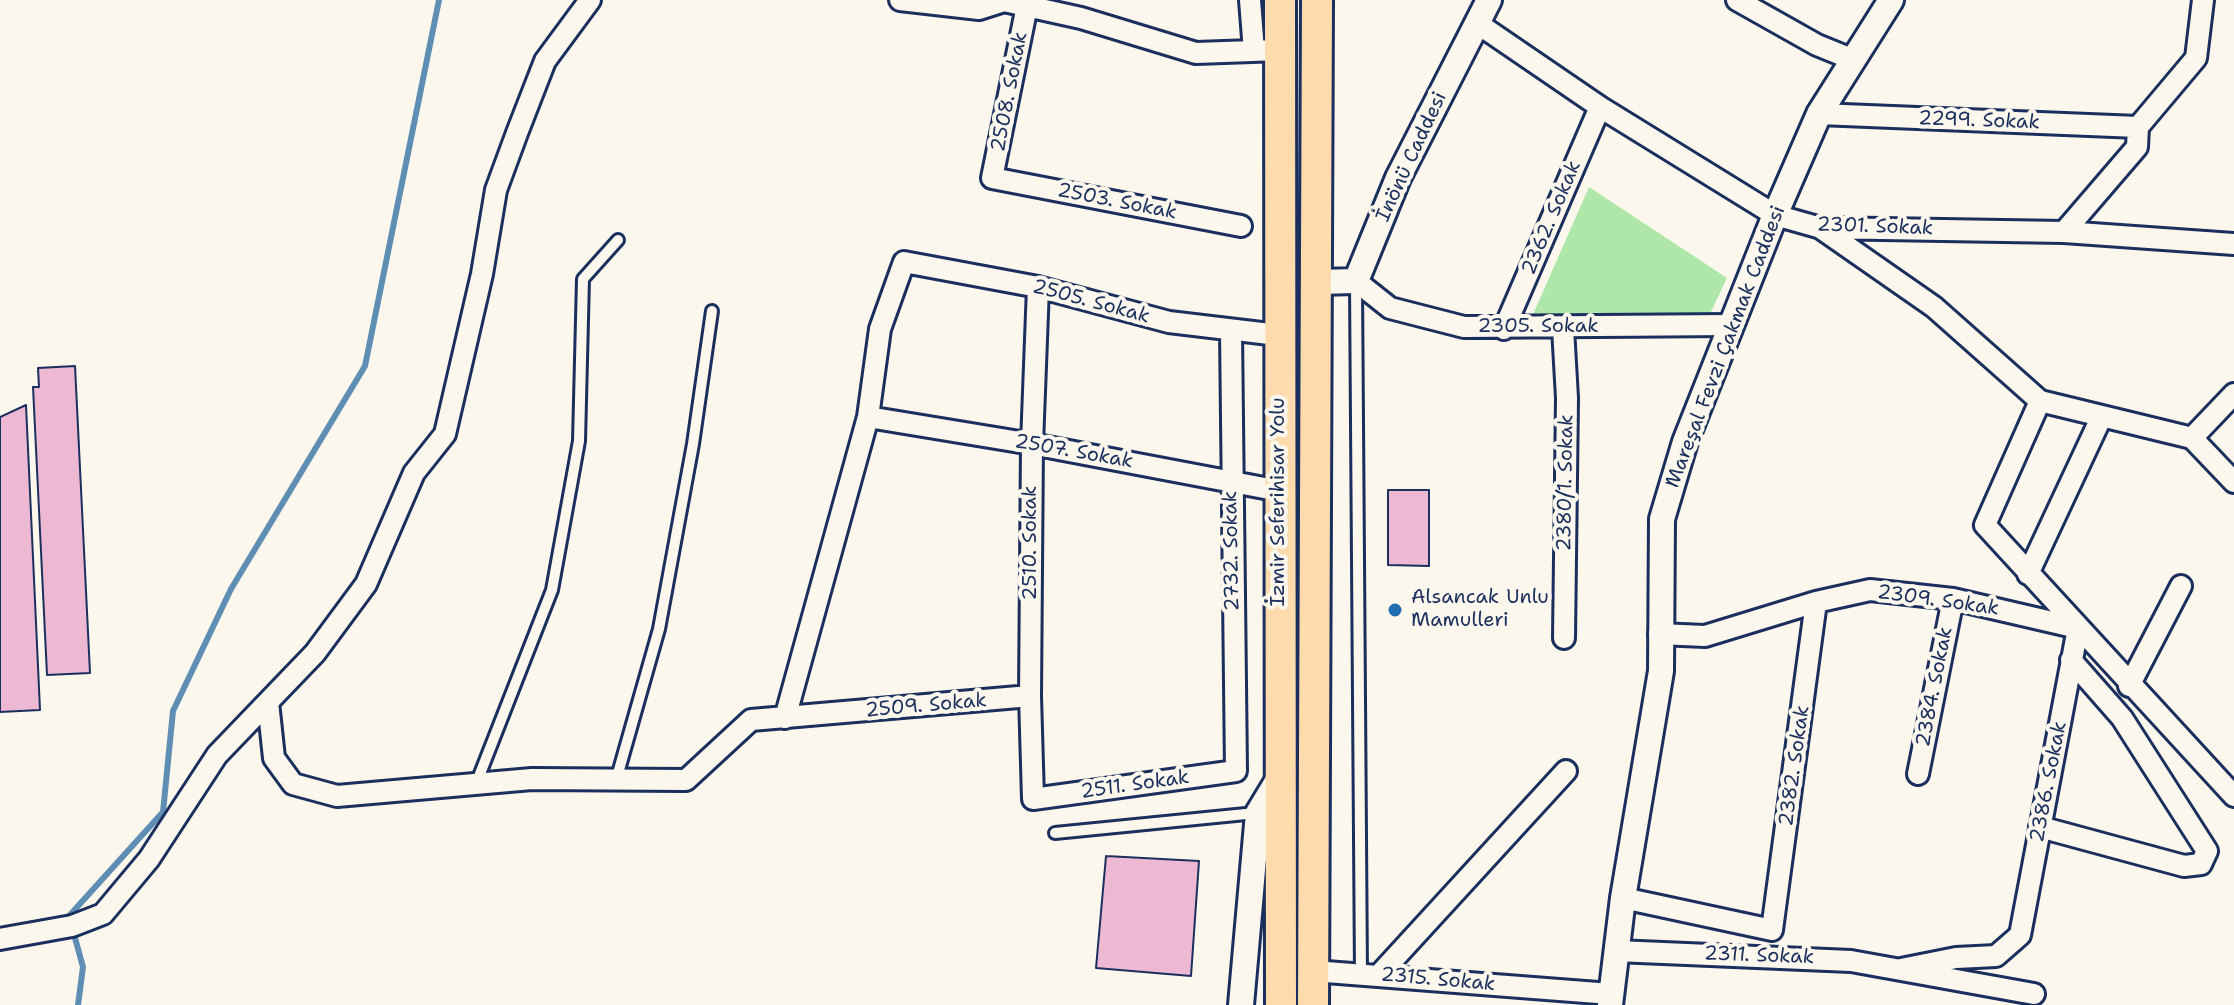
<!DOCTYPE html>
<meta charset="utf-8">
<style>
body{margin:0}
canvas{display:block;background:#fbf7ec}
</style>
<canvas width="2234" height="1005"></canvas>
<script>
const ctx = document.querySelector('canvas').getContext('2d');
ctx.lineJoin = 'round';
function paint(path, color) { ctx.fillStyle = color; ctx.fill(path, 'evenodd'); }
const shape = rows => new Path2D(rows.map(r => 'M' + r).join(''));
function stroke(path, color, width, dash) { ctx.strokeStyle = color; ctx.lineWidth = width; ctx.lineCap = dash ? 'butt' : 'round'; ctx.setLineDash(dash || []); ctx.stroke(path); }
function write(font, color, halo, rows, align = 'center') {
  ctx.font = font + ' "Shantell Sans",sans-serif'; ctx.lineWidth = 8; ctx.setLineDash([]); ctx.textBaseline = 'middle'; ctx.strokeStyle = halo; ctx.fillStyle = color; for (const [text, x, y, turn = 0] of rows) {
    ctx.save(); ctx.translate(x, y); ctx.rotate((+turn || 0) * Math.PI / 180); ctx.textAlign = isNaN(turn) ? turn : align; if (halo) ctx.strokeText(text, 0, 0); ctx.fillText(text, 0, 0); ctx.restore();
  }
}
paint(shape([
 [1589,187,1727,278,1708,318,1531,319]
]), '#afe7ab');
stroke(shape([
 [78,1005,83,967,69,916,163,812,173,711,231,589,365,366,439,0]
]), '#5f8eb4', 6);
const building = shape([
 [75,366,90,673,47,675,33,387,39,387,38,368,75,366],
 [26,405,40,710,0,712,0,417,26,405],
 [1388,490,1429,490,1429,566,1388,565,1388,490],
 [1106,856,1199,861,1191,976,1096,968,1106,856]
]);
paint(building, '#ecb8d2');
stroke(building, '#1b2f5e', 2);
const service = shape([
 [1356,284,1361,974],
 [617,777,659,629,693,444,712,311],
 [476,784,552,590,579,441,583,279,618,240],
 [1055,833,1256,813]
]);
const minor = shape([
 [900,0,979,9,1004,1,1081,18,1196,53,1280,50],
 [1250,0,1254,51],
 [1737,0,1817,45,1854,60],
 [1027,6,992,178,1241,226],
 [1477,23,1600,107,1775,215,1821,228,2064,232,2234,244],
 [1819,114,2138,127],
 [1822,229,1934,307,2040,401,2192,438,2234,482],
 [2064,232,2137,147,2138,127,2196,58,2203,0],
 [1356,281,1390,308,1464,327,1731,325],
 [1038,287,1032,444,1030,696,1033,799,1236,771,1231,331],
 [1563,328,1567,398,1564,638],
 [1504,329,1600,107],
 [2040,401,1985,525,2234,796],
 [868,417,1032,444,1280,491],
 [2192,438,2234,394],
 [2028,574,2101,418],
 [1659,634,1705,636,1816,602,1870,590,1953,599,2078,628,2020,935,1996,956,1956,958,1901,969],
 [2129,686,2181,586],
 [268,702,274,758,293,784,337,796,532,779,686,780,751,720,1030,696],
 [785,718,868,417,880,329,904,262,1038,287,1169,322,1278,335],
 [1918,774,1953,599],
 [2040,827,2184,866,2201,864,2207,851,2122,718,2071,660],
 [1623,898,1772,930,1816,602],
 [0,939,72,926,103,914,149,859,217,755,315,653,366,584,414,473,445,434,482,274,496,190,517,133,545,61,590,0],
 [1616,951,1851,961,2034,994],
 [1313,971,1611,994],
 [1379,975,1566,771]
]);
const tertiary = shape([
 [1318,282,1356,281,1398,178,1489,0],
 [1241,1005,1258,813,1281,775],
 [1610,1005,1623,898,1661,671,1662,519,1685,442,1775,215,1819,114,1891,0]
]);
const primary = shape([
 [1280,0,1281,1005],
 [1313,1005,1317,0]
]);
stroke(service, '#1b2f5e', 16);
stroke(minor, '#1b2f5e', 26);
stroke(tertiary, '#1b2f5e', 30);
stroke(primary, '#1b2f5e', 36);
stroke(service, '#fbf7ec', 10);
stroke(minor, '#fbf7ec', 20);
stroke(tertiary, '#fbf7ec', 24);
stroke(primary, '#fedbac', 30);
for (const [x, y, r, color] of [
 [1395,610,8,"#1f6fb2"]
]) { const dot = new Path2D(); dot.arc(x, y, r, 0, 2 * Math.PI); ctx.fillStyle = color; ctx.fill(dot); stroke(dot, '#fbf7ec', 3); }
write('20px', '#1b2f5e', '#fbf7ec', [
 ["2508. Sokak",1010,92,-79],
 ["2299. Sokak",1979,121,2],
 ["İnönü Caddesi",1412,157,-65],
 ["2503. Sokak",1117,202,11],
 ["2362. Sokak",1552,218,-67],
 ["2301. Sokak",1875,227,2],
 ["2505. Sokak",1091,302,15],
 ["2305. Sokak",1538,327],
 ["Mareşal Fevzi Çakmak Caddesi",1726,347,-69],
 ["2507. Sokak",1074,452,10],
 ["2380/1. Sokak",1566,483,-89],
 ["İzmir Seferihisar Yolu",1279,502,-90],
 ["2510. Sokak",1031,543,-90],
 ["2732. Sokak",1232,551,-91],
 ["2309. Sokak",1938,601,8],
 ["2384. Sokak",1935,687,-79],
 ["2509. Sokak",926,706,-5],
 ["2382. Sokak",1795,766,-82],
 ["2386. Sokak",2049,782,-79],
 ["2511. Sokak",1135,785,-8],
 ["2311. Sokak",1759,956,2],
 ["2315. Sokak",1438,980,5]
]);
write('20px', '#1b2f5e', '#fbf7ec', [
 ["Alsancak Unlu",1411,598],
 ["Mamulleri",1411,621]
], 'left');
</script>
